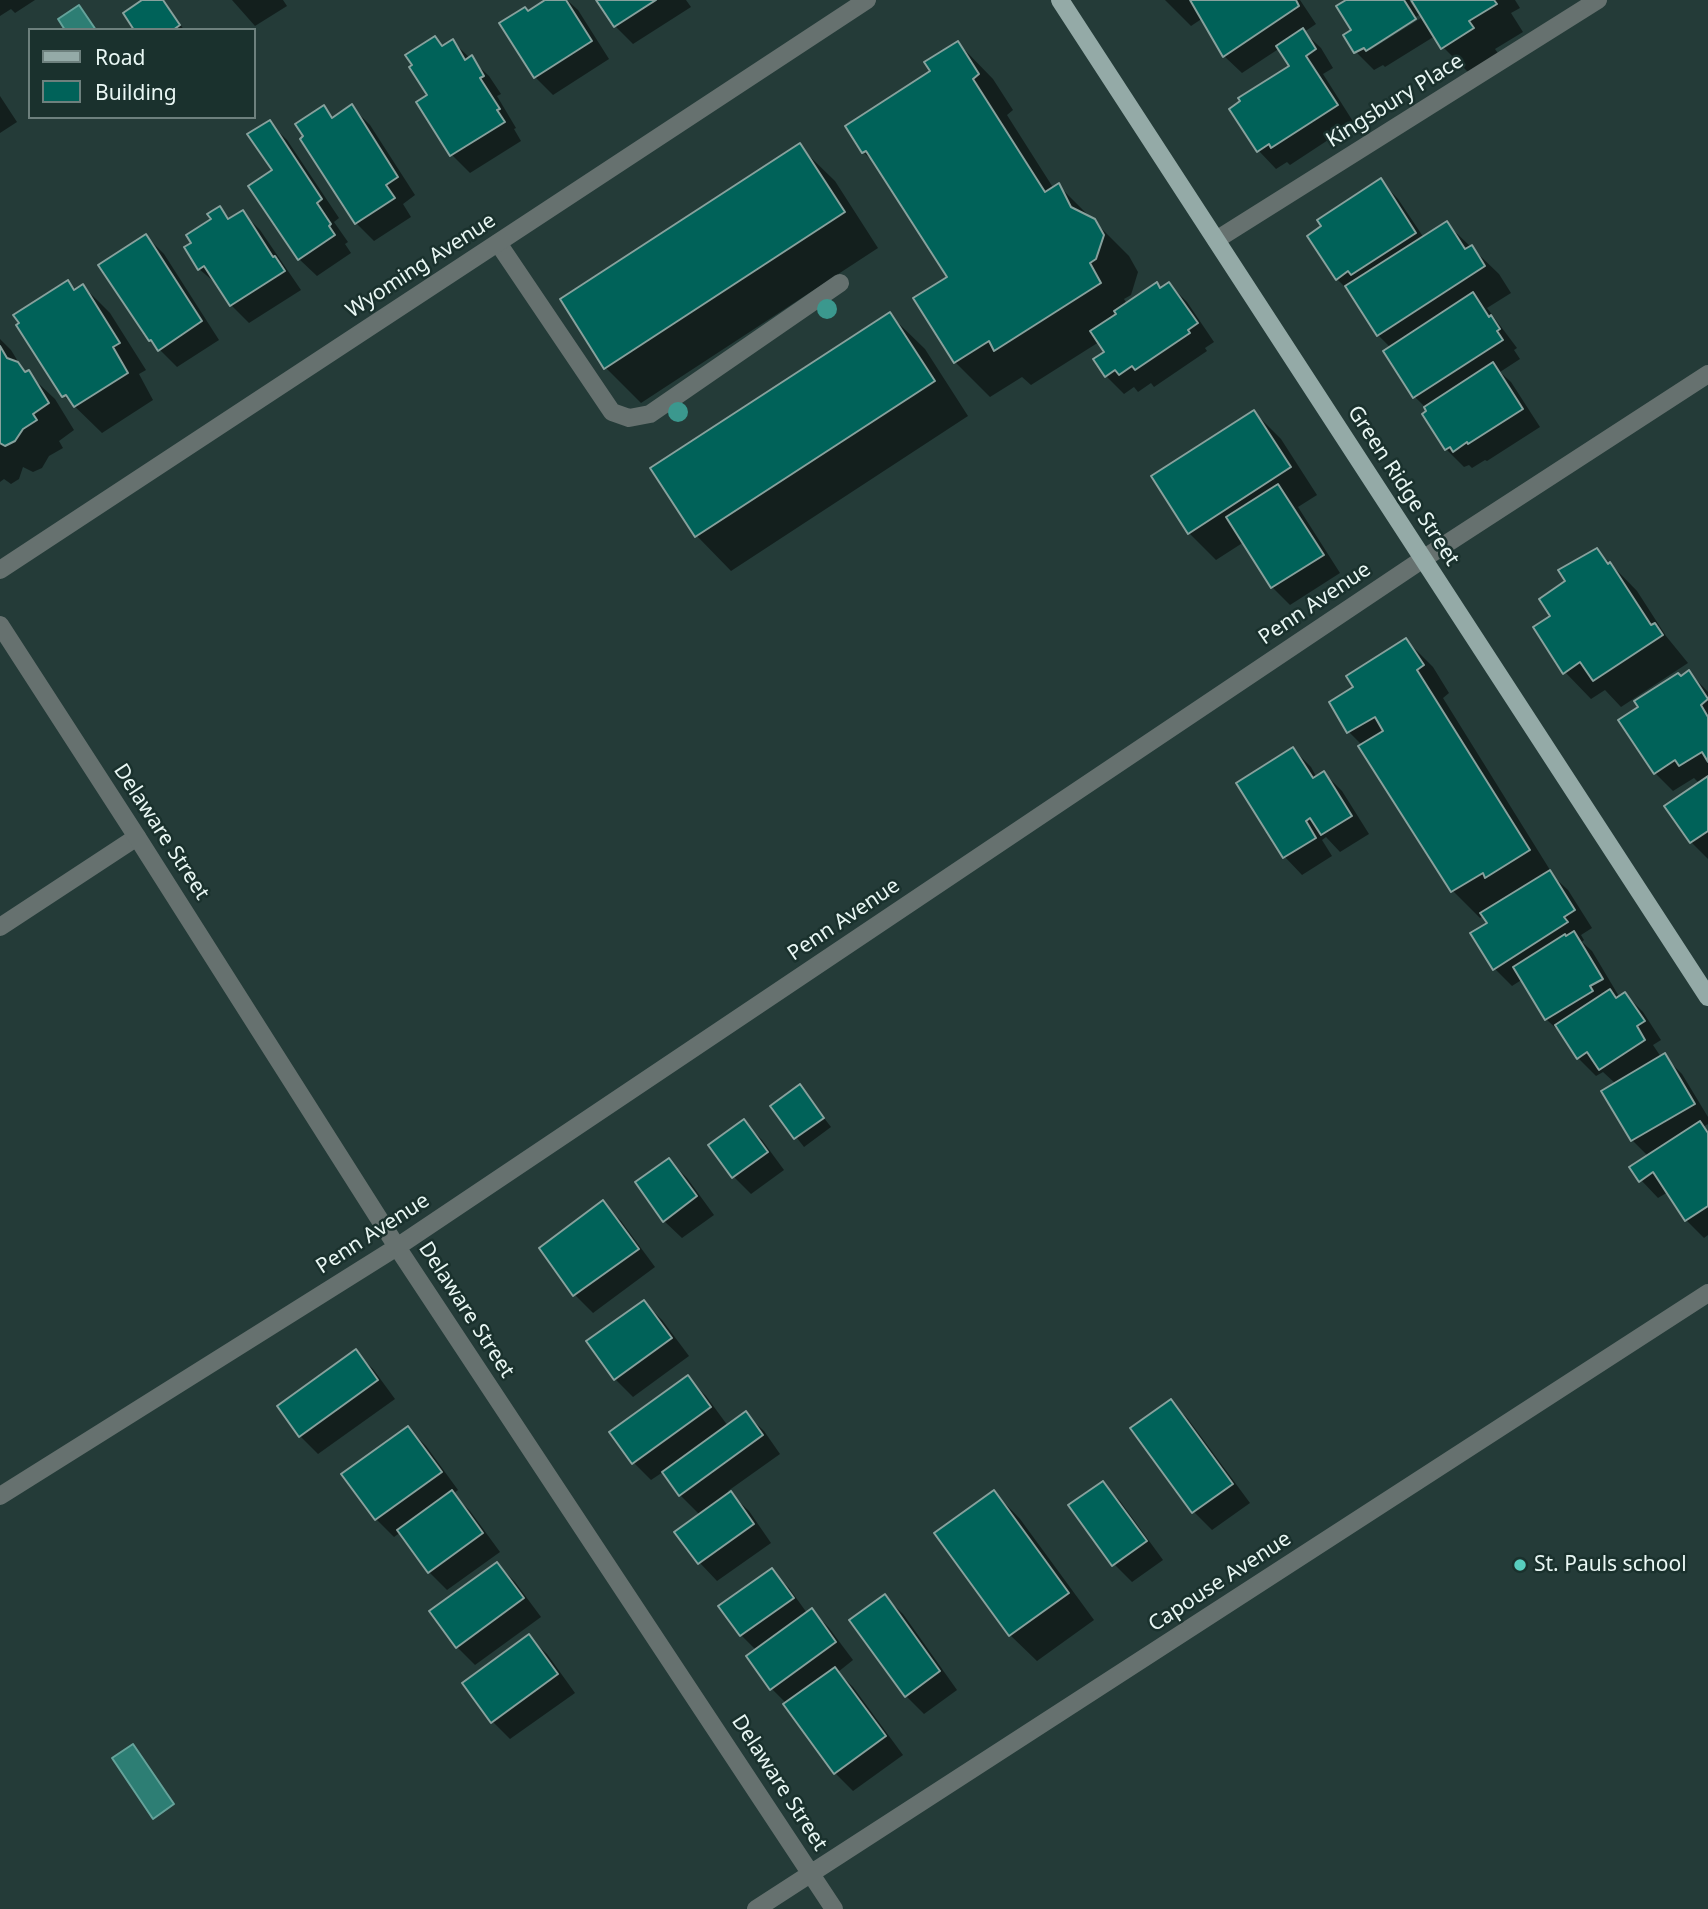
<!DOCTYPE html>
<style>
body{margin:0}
#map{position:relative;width:1708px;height:1909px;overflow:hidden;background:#243b38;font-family:"Noto Sans",sans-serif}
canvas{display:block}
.legend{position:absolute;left:28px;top:28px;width:228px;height:91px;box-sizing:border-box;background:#1a312d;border:2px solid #6d807d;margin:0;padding:9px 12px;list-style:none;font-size:21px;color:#e9f7f4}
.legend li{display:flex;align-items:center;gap:14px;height:35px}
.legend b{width:35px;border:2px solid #6d807d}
</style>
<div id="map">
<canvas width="1708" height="1909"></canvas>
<ul class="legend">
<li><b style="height:9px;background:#94aaa7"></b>Road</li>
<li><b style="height:19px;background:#006259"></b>Building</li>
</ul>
</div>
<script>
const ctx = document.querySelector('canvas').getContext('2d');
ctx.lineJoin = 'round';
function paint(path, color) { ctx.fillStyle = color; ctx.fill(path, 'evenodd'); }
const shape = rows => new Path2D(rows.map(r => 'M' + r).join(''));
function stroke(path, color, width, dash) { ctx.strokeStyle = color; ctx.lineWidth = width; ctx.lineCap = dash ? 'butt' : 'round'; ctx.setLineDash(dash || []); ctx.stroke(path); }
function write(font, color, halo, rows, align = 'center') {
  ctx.font = font + ' "Noto Sans",sans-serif'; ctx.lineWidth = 5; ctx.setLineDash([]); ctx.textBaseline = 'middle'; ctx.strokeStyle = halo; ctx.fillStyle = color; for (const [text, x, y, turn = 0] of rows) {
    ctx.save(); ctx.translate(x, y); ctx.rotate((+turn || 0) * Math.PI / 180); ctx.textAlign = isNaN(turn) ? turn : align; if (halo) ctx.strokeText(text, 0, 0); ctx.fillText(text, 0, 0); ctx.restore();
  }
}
const water = shape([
 [79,5,96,30,65,30,58,19,79,5],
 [133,1744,174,1804,153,1819,112,1758,133,1744]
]);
paint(water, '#2d7e74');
stroke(water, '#65a29a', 2);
paint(shape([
 [0,0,35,0,15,13,11,9,0,16],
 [145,0,164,0,184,30,136,30],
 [232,0,283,0,287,6,255,26],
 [548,0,567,0,578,10,609,59,553,95,535,77,528,12],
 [598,0,686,0,691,7,633,44,615,26],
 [1165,0,1300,0,1316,24,1304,32,1321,48,1333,68,1323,74,1354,123,1290,165,1287,162,1276,169,1259,151,1291,66,1280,48,1242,73,1224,56,1203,18,1191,26],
 [1349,0,1409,0,1419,15,1367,48,1370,50,1421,18,1424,23,1427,21,1413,0,1515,0,1520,8,1511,13,1523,32,1495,49,1500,56,1470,74,1443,47,1435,36,1385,67,1383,65,1374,70,1356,52,1345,36,1354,30],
 [435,39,443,47,452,41,489,76,501,94,497,96,516,128,514,129,521,141,470,173,452,155,418,102,429,96],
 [958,43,993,79,1013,110,1007,115,1054,189,1059,186,1129,256,1138,272,1131,295,1124,299,1127,304,1156,284,1162,289,1169,284,1187,302,1214,342,1205,348,1207,351,1154,387,1151,383,1138,392,1134,387,1124,394,1106,376,1106,352,1099,342,1031,385,1022,377,990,397,955,362,950,277,878,166,863,152],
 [0,96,17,122,0,133],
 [324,107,334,118,352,107,370,125,415,195,403,204,411,217,374,241,356,223],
 [269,122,287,140,339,218,334,222,348,242,345,244,351,253,317,276,299,259],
 [799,146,835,181,878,248,641,403,606,368],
 [1381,181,1398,199,1424,238,1446,223,1499,274,1511,293,1487,308,1517,348,1514,350,1520,359,1500,372,1511,382,1540,427,1487,461,1485,460,1472,468,1469,465,1464,467,1446,449,1428,410,1415,397,1385,352,1391,348,1378,335,1352,294,1337,279],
 [220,208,231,220,242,212,260,230,301,290,249,323,231,305,219,286,199,269,213,220],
 [146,236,164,254,219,340,177,367,150,340],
 [68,282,77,290,83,286,110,313,146,370,139,374,153,400,102,433,64,396,18,326],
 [889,314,925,349,968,416,731,571,696,535],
 [0,339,11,350,22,368,55,399,74,430,59,441,63,448,49,456,42,468,33,472,23,467,19,479,11,484,4,479,0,482],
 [1254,412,1281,439,1317,495,1298,507,1340,573,1290,605,1272,587,1244,542,1216,560,1189,533],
 [1597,550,1637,591,1666,636,1688,663,1621,707,1605,690,1591,699,1565,672,1552,617,1567,582],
 [1406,640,1433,667,1449,693,1443,698,1555,878,1568,890,1592,928,1581,935,1584,940,1582,942,1592,951,1620,998,1625,994,1643,1012,1661,1040,1653,1045,1661,1057,1664,1056,1682,1074,1708,1117,1708,1124,1703,1127,1708,1131,1708,1235,1704,1238,1686,1220,1668,1192,1658,1198,1641,1180,1648,1156,1632,1140,1603,1092,1616,1084,1603,1072,1596,1076,1578,1058,1563,1035,1546,1019,1523,979,1512,986,1494,968,1489,923,1484,915,1480,918,1453,891,1362,745,1348,731,1355,688],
 [1689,672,1708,692,1708,859,1691,842,1700,784,1694,778,1673,791,1655,773,1681,678],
 [1293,749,1311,767,1317,778,1324,773,1342,791,1369,834,1340,852,1326,837,1322,840,1332,856,1302,875,1285,857,1239,783],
 [800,1087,831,1127,804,1147,772,1106],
 [744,1122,762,1140,784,1170,751,1194,733,1176],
 [669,1160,687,1178,714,1215,682,1238,664,1221],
 [603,1203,621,1221,655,1267,593,1313,575,1295,541,1248],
 [644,1302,662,1320,689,1356,633,1397,615,1379],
 [355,1352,373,1369,395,1399,318,1454,300,1436,279,1407],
 [688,1378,706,1396,728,1426,746,1414,764,1431,780,1454,728,1491,749,1511,771,1543,717,1581,700,1563,677,1532,700,1515,680,1495,663,1472,651,1480,633,1462],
 [1171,1401,1188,1419,1250,1503,1212,1530,1194,1512,1133,1429],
 [408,1428,426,1446,458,1490,453,1494,470,1511,500,1552,447,1590,429,1572,401,1532,394,1537,376,1519],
 [1102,1483,1120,1501,1163,1560,1132,1582,1114,1564],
 [994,1492,1020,1519,1094,1620,1037,1661,1010,1635],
 [497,1564,515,1582,541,1617,475,1665,457,1647],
 [771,1570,789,1588,807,1613,812,1610,829,1628,853,1660,838,1672,853,1687,903,1755,853,1791,835,1773,787,1704,772,1689,756,1650,741,1635,720,1607],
 [885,1597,903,1614,957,1690,924,1714,906,1696],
 [529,1637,547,1654,575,1693,510,1739,492,1721]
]), '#0007');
const building = shape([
 [142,0,163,0,180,25,173,30,134,30,123,13,142,0],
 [545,0,566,0,592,41,534,78,499,23,525,7,528,11,545,0],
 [596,0,656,0,614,27,596,0],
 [1190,0,1296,0,1299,6,1223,57,1190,0],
 [1346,0,1404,0,1416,19,1366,51,1364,48,1354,53,1343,35,1351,30,1336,6,1346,0],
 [1411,0,1494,0,1497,4,1469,21,1474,28,1441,49,1411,0],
 [1303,28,1316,49,1306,56,1338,105,1271,148,1269,144,1257,152,1229,109,1240,101,1238,98,1289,66,1276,46,1303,28],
 [435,36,442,46,453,39,465,60,472,55,484,76,480,78,500,109,497,110,505,122,450,156,416,102,427,95,409,67,412,65,405,55,435,36],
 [958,41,979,74,973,79,1045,192,1059,183,1071,207,1095,219,1104,235,1096,259,1090,263,1101,283,994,351,989,341,954,363,913,298,947,277,866,151,862,153,845,126,930,71,924,62,958,41],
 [352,104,398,177,386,185,395,198,355,224,300,139,303,136,295,124,324,105,332,118,352,104],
 [270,120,322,199,317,203,331,224,329,226,335,235,298,260,248,186,272,170,247,134,270,120],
 [800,143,845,212,604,369,560,299,800,143],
 [1381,178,1416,233,1351,275,1348,271,1336,280,1307,236,1321,226,1317,220,1381,178],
 [220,206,228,219,243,210,273,257,275,256,285,271,230,306,204,266,198,270,184,247,191,243,186,235,211,219,207,214,220,206],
 [1447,221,1465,249,1472,245,1485,266,1377,336,1345,286,1447,221],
 [146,234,202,321,158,351,151,340,149,341,98,265,146,234],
 [68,280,74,290,83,284,120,343,113,347,128,373,74,407,66,395,62,397,16,325,19,323,13,315,68,280],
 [1157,282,1160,288,1169,282,1198,323,1188,330,1190,333,1135,370,1132,366,1119,375,1115,370,1105,377,1093,359,1104,352,1090,331,1116,314,1114,311,1157,282],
 [1473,292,1489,317,1491,315,1500,329,1497,331,1503,340,1413,398,1383,351,1473,292],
 [890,312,935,381,695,537,650,468,890,312],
 [0,346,7,358,18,362,25,372,29,370,49,403,33,414,37,420,23,429,15,441,5,446,0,443,0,346],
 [1493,362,1523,409,1468,444,1467,442,1453,452,1450,447,1445,450,1422,414,1426,411,1424,407,1493,362],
 [1254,410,1291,467,1188,534,1151,476,1254,410],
 [1278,484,1324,555,1271,588,1226,517,1278,484],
 [1597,548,1608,564,1610,562,1651,625,1655,623,1663,635,1593,681,1580,662,1563,674,1533,627,1550,616,1539,599,1565,581,1558,570,1597,548],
 [1406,638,1424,665,1417,670,1530,850,1485,878,1483,873,1451,892,1358,746,1383,731,1375,717,1347,733,1329,702,1353,687,1346,676,1406,638],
 [1689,670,1708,699,1701,705,1708,717,1708,762,1702,752,1679,766,1675,760,1654,774,1618,720,1638,707,1634,701,1678,673,1681,676,1689,670],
 [1293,747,1313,778,1324,771,1352,816,1321,835,1310,818,1306,821,1316,838,1283,858,1236,783,1293,747],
 [1708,776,1708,831,1690,843,1664,806,1708,776],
 [1550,870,1575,910,1564,917,1568,922,1493,970,1470,933,1487,923,1480,913,1550,870],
 [1574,931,1603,979,1590,986,1593,991,1545,1020,1513,967,1565,934,1566,936,1574,931],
 [1610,989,1616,998,1625,992,1645,1021,1637,1026,1645,1040,1599,1070,1587,1052,1577,1059,1555,1025,1610,989],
 [1665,1053,1695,1104,1631,1141,1601,1091,1665,1053],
 [800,1084,824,1118,794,1139,770,1106,800,1084],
 [744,1119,768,1152,732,1178,708,1145,744,1119],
 [1700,1121,1708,1133,1708,1206,1685,1221,1653,1172,1639,1182,1629,1167,1700,1121],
 [669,1158,697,1196,663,1222,635,1182,669,1158],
 [603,1200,639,1249,573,1296,539,1248,603,1200],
 [644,1300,672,1338,614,1380,586,1341,644,1300],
 [356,1349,378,1380,299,1437,277,1406,356,1349],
 [688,1375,711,1407,632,1464,609,1432,688,1375],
 [1171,1399,1233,1484,1192,1513,1130,1428,1171,1399],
 [746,1411,763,1435,679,1496,662,1472,746,1411],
 [408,1426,442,1472,375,1520,341,1474,408,1426],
 [1103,1481,1147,1541,1112,1566,1068,1505,1103,1481],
 [452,1490,483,1533,428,1573,397,1530,452,1490],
 [994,1490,1069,1593,1009,1636,934,1533,994,1490],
 [731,1491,754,1524,698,1564,674,1532,731,1491],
 [497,1562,524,1598,456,1648,429,1611,497,1562],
 [772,1568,794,1598,740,1636,718,1606,772,1568],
 [885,1594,940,1671,905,1697,849,1620,885,1594],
 [812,1608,836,1642,770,1690,746,1656,812,1608],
 [529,1634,558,1674,491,1723,462,1683,529,1634],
 [835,1667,886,1736,834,1774,783,1704,835,1667]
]);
paint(building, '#006259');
stroke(building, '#87a19d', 2);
stroke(shape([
 [1216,240,1598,0],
 [498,243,612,412,629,418,650,414,840,283],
 [0,927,137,837]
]), '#66716f', 18);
stroke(shape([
 [0,570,867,0],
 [0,625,137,837,397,1247,834,1909],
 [0,1496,397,1247,1423,559,1708,374],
 [756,1909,1708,1293]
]), '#66716f', 18);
stroke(shape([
 [1060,0,1708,997]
]), '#94aaa7', 18);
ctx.fillStyle = '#3b988e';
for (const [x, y] of [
 [827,309],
 [678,412]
]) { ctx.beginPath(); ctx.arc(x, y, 10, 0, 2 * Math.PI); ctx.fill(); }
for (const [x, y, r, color] of [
 [1520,1565,7,"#58cebf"]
]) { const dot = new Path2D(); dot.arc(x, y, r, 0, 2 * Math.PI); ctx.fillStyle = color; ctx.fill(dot); stroke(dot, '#1a312d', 2.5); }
write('21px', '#e9f7f4', '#1a312d', [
 ["Kingsbury Place",1395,101,-32],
 ["Wyoming Avenue",421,266,-33],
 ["Green Ridge Street",1403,486,57],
 ["Penn Avenue",1315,604,-34],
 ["Delaware Street",161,832,57],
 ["Penn Avenue",844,920,-34],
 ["Penn Avenue",373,1234,-33],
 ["Delaware Street",466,1310,57],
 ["Capouse Avenue",1220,1582,-33],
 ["Delaware Street",779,1783,57]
]);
write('21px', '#e9f7f4', '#1a312d', [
 ["St. Pauls school",1534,1565]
], 'left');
</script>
